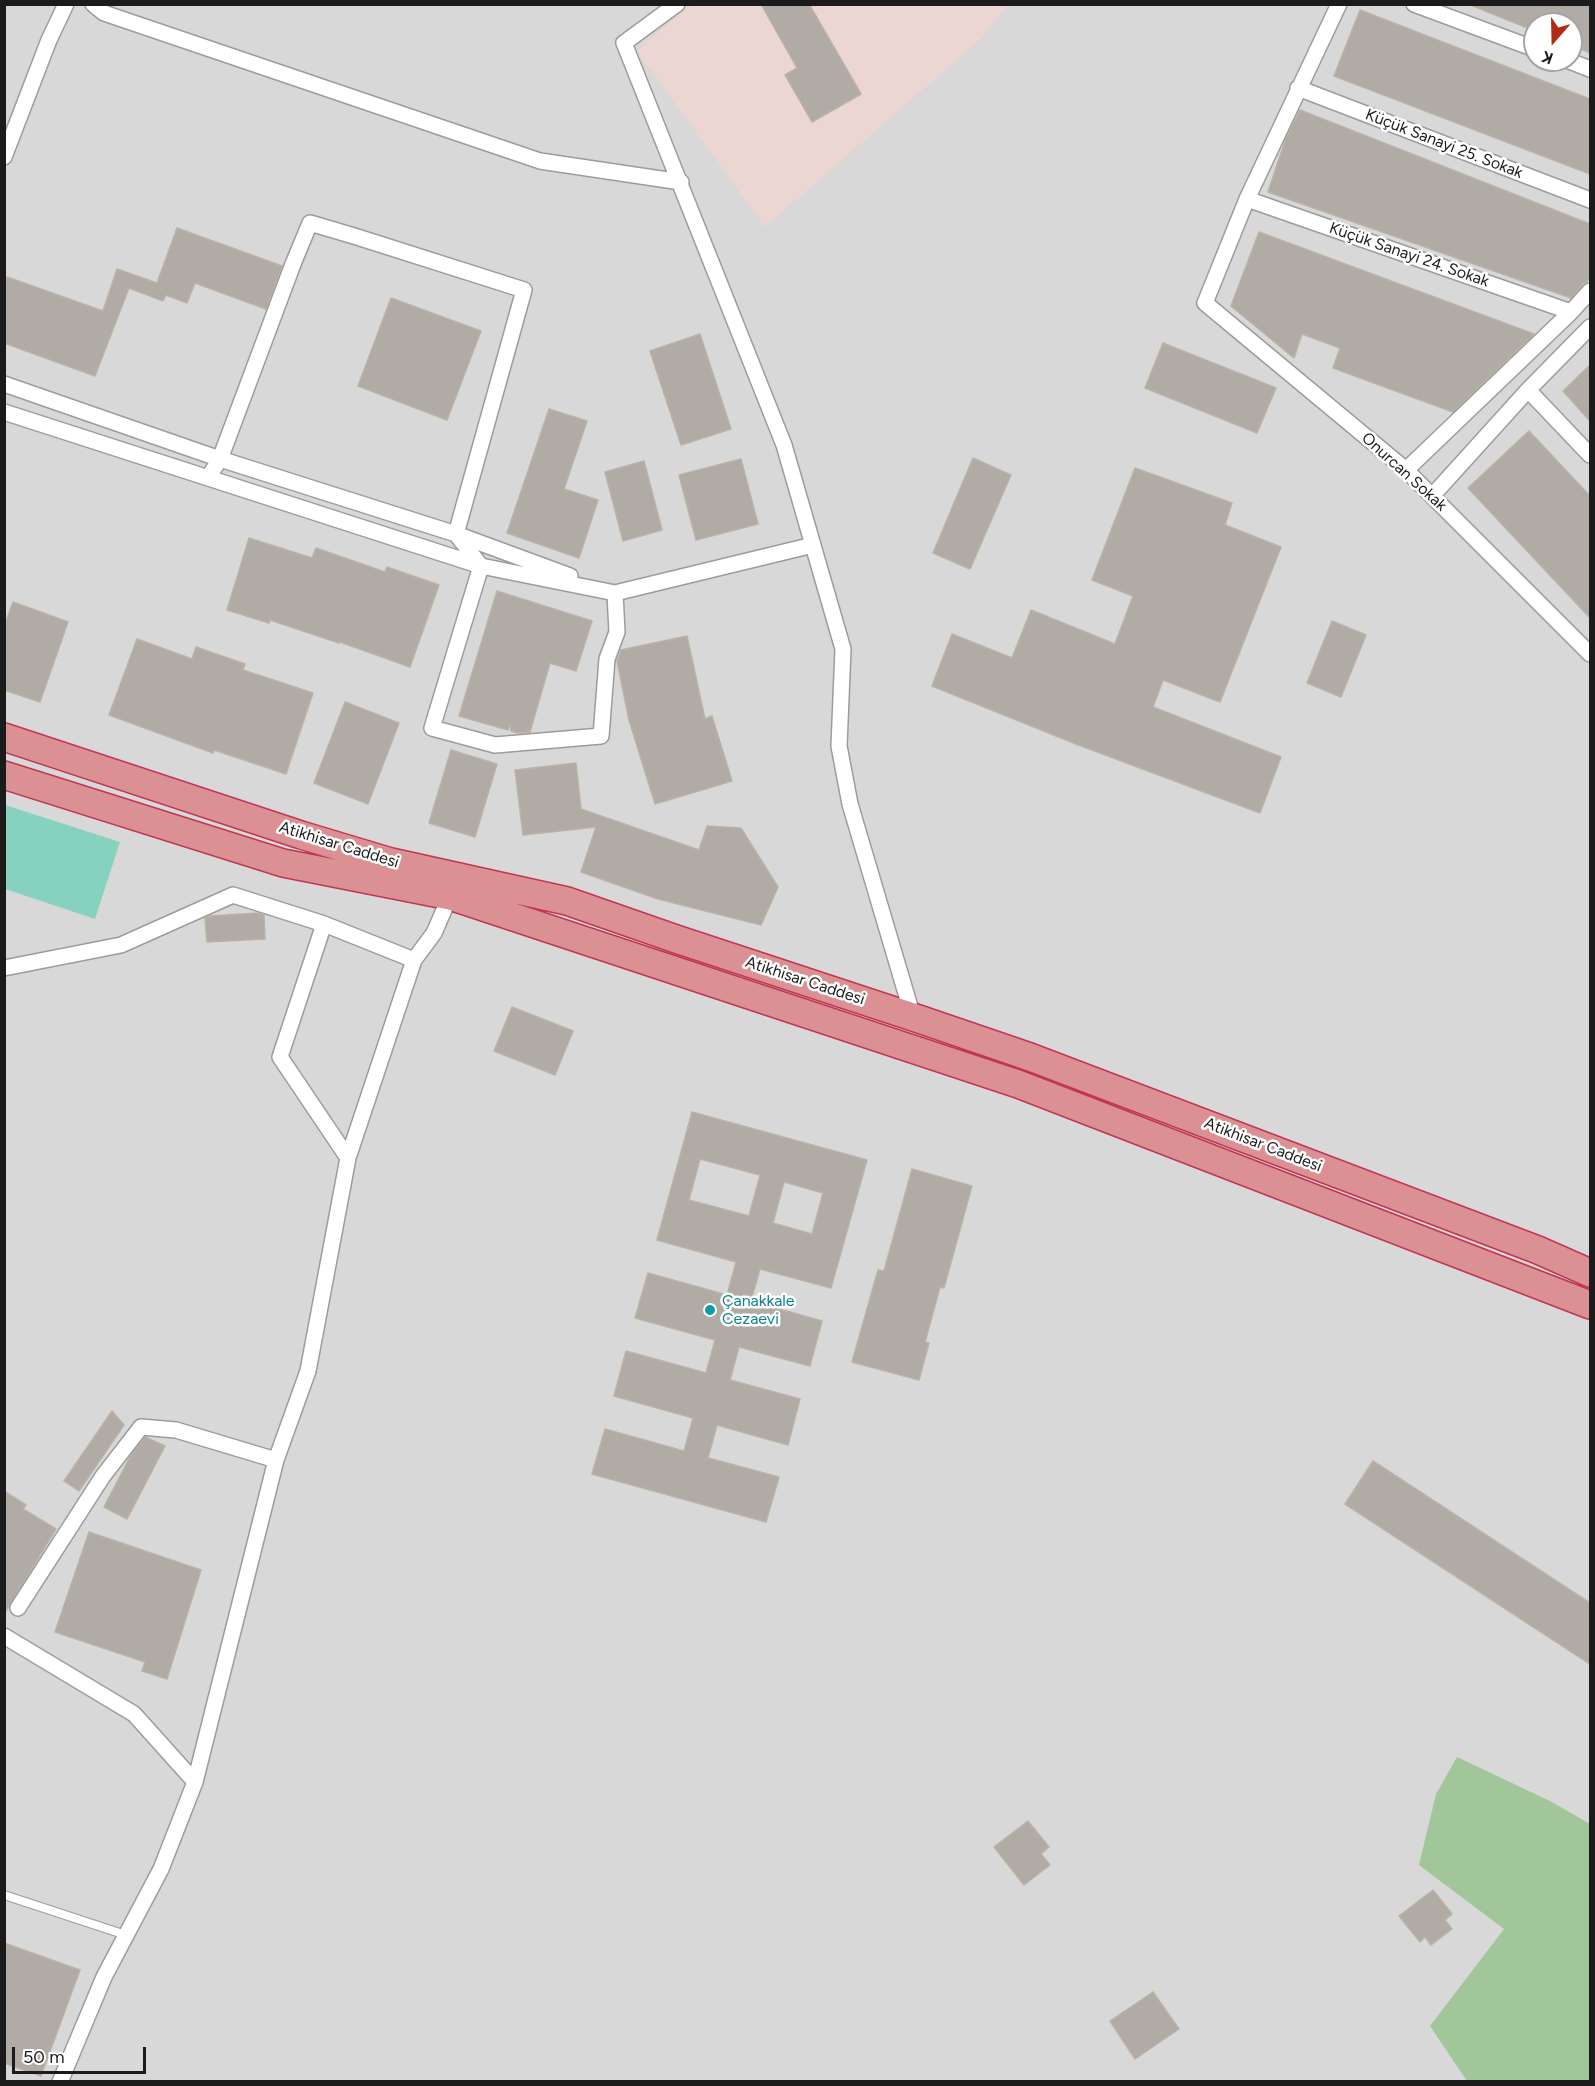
<!DOCTYPE html>
<meta charset="utf-8">
<style>
body{margin:0}
#map{position:relative;width:1595px;height:2086px;overflow:hidden;background:#ebe9e1;font-family:Figtree,sans-serif}
canvas{display:block}
.frame{position:absolute;inset:0;border:6px solid #1b1b1b;pointer-events:none}
.north{position:absolute;left:1523px;top:12px;width:60px;height:60px;box-sizing:border-box;background:#fff;border:2px solid #a4a4a4;border-radius:50%;rotate:200deg;font-size:16px;font-weight:700;line-height:24px;text-align:center;color:#1b1b1b}
.north::after{content:'';display:block;margin:auto;width:21px;height:27px;background:#b02a16;clip-path:polygon(50% 0,100% 100%,50% 72%,0 100%)}
.scale{position:absolute;left:12px;top:2047px;width:134px;height:27px;box-sizing:border-box;border:3px solid #1b1b1b;border-top:0;padding-left:8px;font-size:18px;line-height:21px;white-space:nowrap;color:#1b1b1b;-webkit-text-stroke:4px #fff;paint-order:stroke}
</style>
<div id="map">
<canvas width="1595" height="2086"></canvas>
<div class="frame"></div>
<div class="north">K</div>
<div class="scale">50 m</div>
</div>
<script>
const ctx = document.querySelector('canvas').getContext('2d');
ctx.lineJoin = 'round';
function paint(path, color) { ctx.fillStyle = color; ctx.fill(path, 'evenodd'); }
const shape = rows => new Path2D(rows.map(r => 'M' + r).join(''));
function stroke(path, color, width, dash) { ctx.strokeStyle = color; ctx.lineWidth = width; ctx.lineCap = dash ? 'butt' : 'round'; ctx.setLineDash(dash || []); ctx.stroke(path); }
function write(font, color, halo, rows, align = 'center') {
  ctx.font = font + ' Figtree,sans-serif'; ctx.lineWidth = 5; ctx.setLineDash([]); ctx.textBaseline = 'middle'; ctx.strokeStyle = halo; ctx.fillStyle = color; for (const [text, x, y, turn = 0] of rows) {
    ctx.save(); ctx.translate(x, y); ctx.rotate((+turn || 0) * Math.PI / 180); ctx.textAlign = isNaN(turn) ? turn : align; if (halo) ctx.strokeText(text, 0, 0); ctx.fillText(text, 0, 0); ctx.restore();
  }
}
paint(shape([
 [5,5,1590,5,1590,2081,5,2081],
 [1535,24,1571,24,1571,60,1535,60]
]), '#d9d8d8');
paint(shape([
 [690,5,1007,5,982,38,765,227,637,51]
]), '#ebd6d2');
paint(shape([
 [1457,1757,1552,1802,1590,1824,1590,2081,1467,2081,1430,2026,1504,1929,1419,1865,1436,1794]
]), '#a1c69a');
paint(shape([
 [5,805,120,842,95,919,5,889]
]), '#87d2bf');
const building = shape([
 [761,4,809,4,861,94,812,122,785,75,797,68,761,4],
 [1468,4,1590,4,1590,53,1571,45,1571,24,1535,24,1535,31,1468,4],
 [1360,10,1590,99,1590,174,1334,76,1360,10],
 [1300,110,1590,224,1590,279,1583,284,1571,298,1268,192,1286,138,1300,110],
 [177,228,282,266,266,309,195,283,187,303,166,295,163,301,129,288,95,376,4,343,4,285,7,277,103,311,117,269,157,283,177,228],
 [1259,232,1534,334,1453,412,1333,368,1340,348,1302,334,1294,358,1231,306,1259,232],
 [391,298,481,331,447,420,358,386,391,298],
 [700,334,731,429,681,445,650,351,700,334],
 [1163,343,1276,388,1257,433,1145,388,1163,343],
 [1590,365,1590,421,1563,391,1590,365],
 [549,409,587,421,564,489,598,500,579,558,507,533,549,409],
 [1529,431,1590,496,1590,618,1468,488,1529,431],
 [973,458,1011,475,970,569,933,553,973,458],
 [741,459,758,524,696,540,679,475,741,459],
 [644,461,662,530,623,541,605,472,644,461],
 [1135,468,1232,503,1225,525,1281,547,1220,702,1163,680,1153,707,1281,757,1260,813,1076,744,932,686,952,634,1012,658,1031,610,1115,644,1133,596,1092,580,1135,468],
 [249,538,312,558,316,548,385,572,387,567,439,585,410,667,340,642,339,643,270,620,269,623,227,610,249,538],
 [497,591,592,621,576,671,550,663,530,732,518,733,511,731,510,723,508,730,459,716,497,591],
 [13,602,68,622,40,702,4,690,4,627,13,602],
 [1332,621,1366,635,1341,697,1307,683,1332,621],
 [687,636,705,719,712,716,732,781,655,804,629,720,617,661,621,650,687,636],
 [137,639,192,659,196,647,245,664,243,670,313,693,286,774,214,750,213,753,109,715,137,639],
 [345,702,399,723,368,804,314,783,345,702],
 [451,750,497,764,475,837,429,823,451,750],
 [576,763,581,809,699,850,707,826,741,828,778,887,761,925,658,899,581,872,596,827,523,835,515,770,576,763],
 [258,913,264,915,265,939,207,942,205,918,210,916,258,913],
 [512,1007,573,1031,555,1075,494,1051,512,1007],
 [692,1112,867,1160,831,1288,760,1269,751,1301,822,1321,810,1366,739,1347,730,1380,800,1399,788,1445,717,1425,708,1458,779,1477,766,1522,592,1474,605,1429,684,1451,693,1418,614,1396,626,1351,706,1373,715,1340,635,1318,648,1273,727,1295,736,1262,657,1240,692,1112],
 [700,1159,760,1175,749,1216,689,1200,700,1159],
 [784,1182,823,1193,812,1234,773,1223,784,1182],
 [912,1169,972,1186,944,1288,940,1287,925,1342,929,1343,919,1380,852,1362,878,1270,884,1271,912,1169],
 [112,1411,124,1425,79,1491,64,1481,112,1411],
 [145,1437,165,1446,127,1519,104,1507,130,1457,145,1437],
 [1373,1461,1590,1603,1590,1664,1345,1504,1373,1461],
 [4,1491,26,1505,23,1509,56,1529,4,1614,4,1491],
 [89,1532,201,1570,167,1679,142,1671,145,1662,55,1632,89,1532],
 [1028,1821,1049,1847,1041,1854,1050,1865,1024,1885,994,1847,1028,1821],
 [1433,1890,1452,1914,1445,1920,1452,1929,1431,1945,1425,1937,1420,1942,1399,1916,1433,1890],
 [4,1943,80,1970,41,2076,4,2063,4,1943],
 [1153,1992,1179,2029,1135,2059,1110,2021,1153,1992]
]);
paint(building, '#b0aba4');
stroke(building, '#bbb2a5', 1.5);
const lane = shape([
 [4,1895,126,1935]
]);
const street = shape([
 [93,4,104,13,540,161,681,182],
 [677,4,624,43,784,445,843,649,839,746,850,804,913,1017],
 [1339,4,1247,199,1205,303,1406,470,1590,654],
 [1414,4,1535,49],
 [1567,60,1590,69],
 [1298,88,1590,200],
 [4,157,49,40,66,4],
 [1247,199,1571,312],
 [4,384,220,459,456,534,570,576],
 [1528,390,1590,455],
 [4,412,481,566,615,593,813,545],
 [1406,470,1571,312,1590,291],
 [208,478,220,459,293,264,310,223,354,236,524,290,456,534,481,566,432,728,495,745,601,736,607,659,617,632,615,593],
 [1433,495,1528,390,1590,327],
 [4,968,121,945,233,895,324,924],
 [348,1158,280,1057,324,924,414,960,434,933,450,896],
 [18,1608,103,1476,141,1427,176,1430,276,1460],
 [4,1636,134,1714,195,1782],
 [60,2082,104,1977,161,1869,195,1782,276,1460,308,1371,348,1158,414,960]
]);
const highway = shape([
 [4,737,301,835,391,862,567,901,676,939,913,1017,1030,1057,1538,1250,1590,1273],
 [4,775,283,863,450,896,1018,1084,1590,1305]
]);
stroke(lane, '#9c9c9c', 10);
stroke(street, '#9c9c9c', 18);
stroke(highway, '#c13653', 30);
stroke(lane, '#fff', 8);
stroke(street, '#fff', 15);
stroke(highway, '#db9094', 27);
for (const [x, y, r, color] of [
 [710,1310,6,"#0f9aa8"]
]) { const dot = new Path2D(); dot.arc(x, y, r, 0, 2 * Math.PI); ctx.fillStyle = color; ctx.fill(dot); stroke(dot, '#fff', 2); }
write('16px', '#1b1b1b', '#fff', [
 ["Küçük Sanayi 25. Sokak",1444,144,21],
 ["Küçük Sanayi 24. Sokak",1409,255,19],
 ["Onurcan Sokak",1404,472,42],
 ["Atikhisar Caddesi",339,845,17],
 ["Atikhisar Caddesi",805,981,18],
 ["Atikhisar Caddesi",1263,1145,21]
]);
write('16px', '#0d838f', '#fff', [
 ["Çanakkale",722,1301],
 ["Cezaevi",722,1319]
], 'left');
</script>
